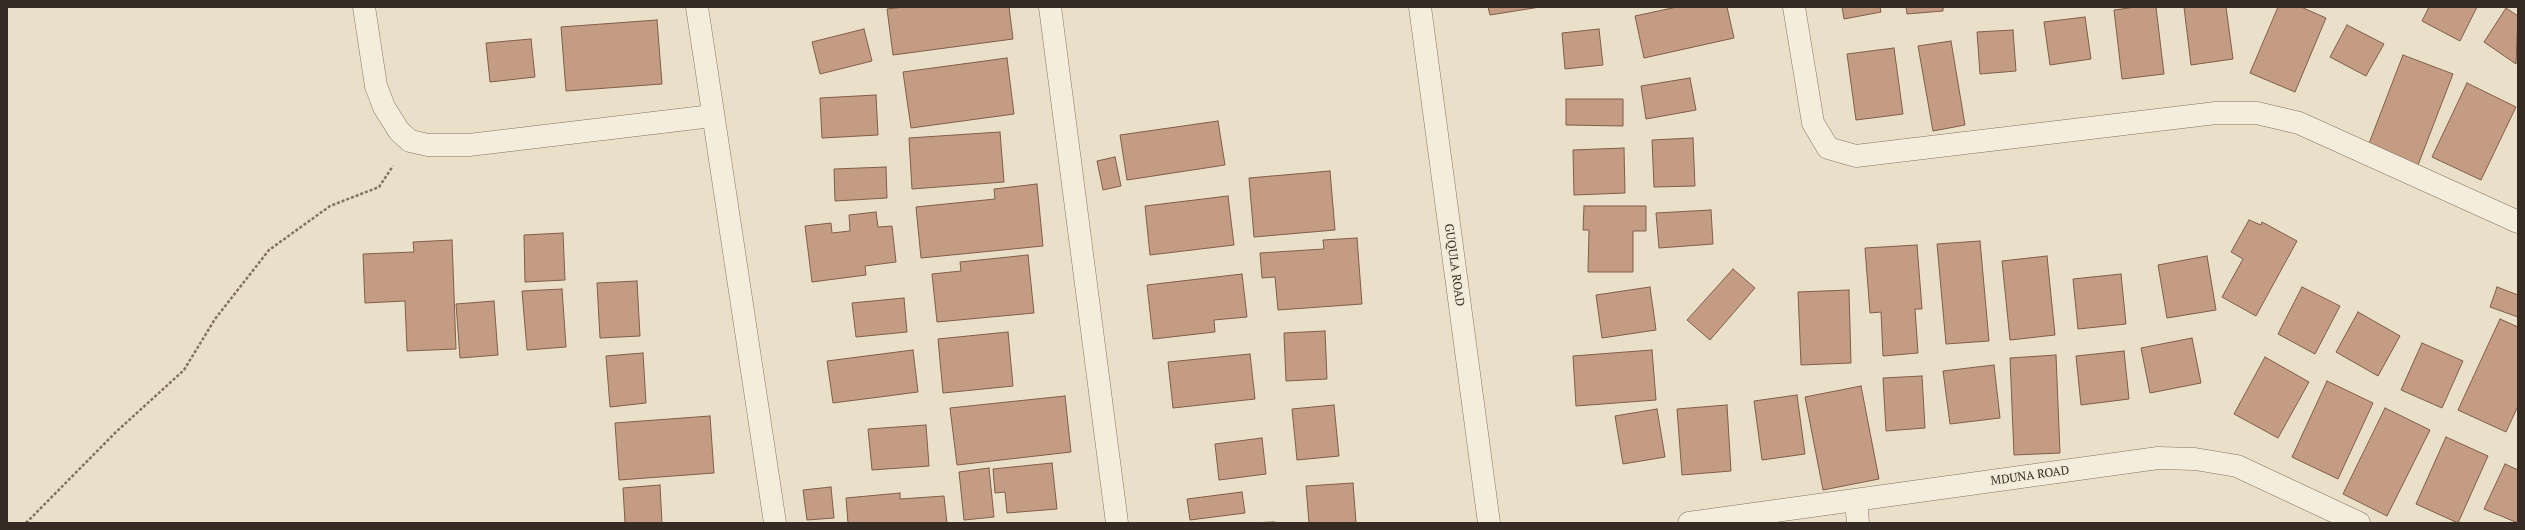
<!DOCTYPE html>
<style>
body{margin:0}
#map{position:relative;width:2525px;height:530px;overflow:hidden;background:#eadfc9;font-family:"PT Serif",serif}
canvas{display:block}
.frame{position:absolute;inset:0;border:8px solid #362b22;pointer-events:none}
</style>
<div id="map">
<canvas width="2525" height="530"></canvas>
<div class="frame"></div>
</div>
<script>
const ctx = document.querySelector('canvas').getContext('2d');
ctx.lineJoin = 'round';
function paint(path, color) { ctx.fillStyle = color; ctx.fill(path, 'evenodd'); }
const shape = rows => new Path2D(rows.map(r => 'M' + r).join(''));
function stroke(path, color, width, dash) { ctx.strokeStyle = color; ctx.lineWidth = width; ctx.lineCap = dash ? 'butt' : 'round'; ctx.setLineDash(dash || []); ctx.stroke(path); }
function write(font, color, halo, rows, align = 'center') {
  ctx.font = font + ' "PT Serif",serif'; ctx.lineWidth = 4; ctx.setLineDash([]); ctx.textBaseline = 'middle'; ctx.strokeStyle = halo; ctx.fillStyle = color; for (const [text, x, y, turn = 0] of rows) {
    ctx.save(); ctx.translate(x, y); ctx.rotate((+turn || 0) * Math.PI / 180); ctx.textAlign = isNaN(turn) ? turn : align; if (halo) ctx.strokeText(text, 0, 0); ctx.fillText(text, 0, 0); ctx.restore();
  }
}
const building = shape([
 [905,7,1009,7,1013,39,893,55,887,9,905,7],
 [1488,7,1540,7,1490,15,1488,7],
 [1677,7,1727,7,1734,38,1644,58,1635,16,1677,7],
 [1842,7,1880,7,1881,12,1844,19,1842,7],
 [1906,7,1943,7,1943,11,1907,14,1906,7],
 [2136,7,2156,7,2164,74,2122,79,2114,10,2136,7],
 [2184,7,2226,7,2233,59,2191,65,2184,7],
 [2278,7,2301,7,2326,18,2295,92,2250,73,2278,7],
 [2429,7,2477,7,2460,41,2422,21,2429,7],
 [2506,8,2518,16,2516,64,2484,42,2506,8],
 [2085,17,2091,59,2050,65,2044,22,2085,17],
 [657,20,662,84,566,91,561,27,657,20],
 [2347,25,2384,44,2366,76,2330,57,2347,25],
 [864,29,872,61,820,74,812,42,864,29],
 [1599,29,1603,65,1565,69,1562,33,1599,29],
 [2013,30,2016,71,1980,74,1977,32,2013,30],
 [531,39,535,77,490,82,486,43,531,39],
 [1951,41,1965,125,1933,131,1918,46,1951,41],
 [1894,48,1903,114,1856,120,1847,54,1894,48],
 [2403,55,2453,74,2418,165,2368,146,2403,55],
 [1007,58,1014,114,911,128,903,72,1007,58],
 [1690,78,1696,110,1646,119,1641,86,1690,78],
 [2467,83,2516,107,2481,180,2432,157,2467,83],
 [876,95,878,135,822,138,820,98,876,95],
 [1566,99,1623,99,1623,126,1566,125,1566,99],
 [1218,121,1225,165,1127,180,1120,135,1218,121],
 [1000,132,1004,182,912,189,909,138,1000,132],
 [1693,138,1695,186,1654,187,1652,140,1693,138],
 [1624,148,1625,193,1574,195,1573,150,1624,148],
 [1115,157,1121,186,1103,190,1097,161,1115,157],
 [886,167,887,198,835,201,834,169,886,167],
 [1330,171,1335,230,1254,237,1249,178,1330,171],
 [1037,184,1043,246,921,258,916,207,995,199,994,189,1037,184],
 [1228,196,1234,245,1150,255,1145,206,1228,196],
 [1584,206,1646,206,1646,231,1633,231,1633,272,1588,272,1589,230,1583,230,1584,206],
 [1711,210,1713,244,1659,248,1656,213,1711,210],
 [876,212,878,227,892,226,896,262,865,266,866,275,812,282,805,226,831,223,832,233,850,231,849,215,876,212],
 [2249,220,2261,225,2262,222,2297,241,2256,316,2222,297,2243,259,2231,252,2249,220],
 [563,233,565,280,525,282,524,235,563,233],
 [1357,238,1362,304,1278,310,1275,277,1262,278,1260,253,1324,249,1323,240,1357,238],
 [452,240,456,349,407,351,405,301,365,303,363,254,414,252,413,242,452,240],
 [1980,241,1989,341,1946,344,1937,244,1980,241],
 [1917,245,1922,309,1915,309,1918,353,1883,356,1881,312,1870,313,1865,248,1917,245],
 [1028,255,1034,313,937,322,932,274,961,271,960,262,1028,255],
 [2047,256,2055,335,2010,340,2002,261,2047,256],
 [2207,256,2216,310,2167,318,2158,265,2207,256],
 [1733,269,1755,288,1710,340,1687,320,1733,269],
 [1242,274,1247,317,1214,320,1215,332,1153,339,1147,285,1242,274],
 [2121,274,2126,324,2078,329,2073,279,2121,274],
 [637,281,640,336,600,338,597,283,637,281],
 [1650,287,1656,330,1602,338,1596,295,1650,287],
 [2302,287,2340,306,2315,354,2278,334,2302,287],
 [2497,287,2518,295,2518,317,2490,307,2497,287],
 [562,289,566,347,527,350,522,291,562,289],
 [1849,290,1851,363,1801,365,1798,292,1849,290],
 [904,298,907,332,856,337,852,303,904,298],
 [494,301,498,355,460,358,456,304,494,301],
 [2358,312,2400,336,2378,376,2336,352,2358,312],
 [2500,319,2518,327,2518,406,2506,432,2458,410,2500,319],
 [1325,331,1327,379,1286,381,1284,333,1325,331],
 [1008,332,1013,386,943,393,938,339,1008,332],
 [2192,338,2201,383,2150,393,2141,348,2192,338],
 [2422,343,2463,361,2442,408,2401,390,2422,343],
 [913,350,918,392,833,403,827,361,913,350],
 [1652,350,1656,400,1576,406,1573,356,1652,350],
 [2124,351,2129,399,2081,405,2076,356,2124,351],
 [643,353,646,403,610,407,606,356,643,353],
 [1250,354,1255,399,1173,408,1168,362,1250,354],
 [2056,355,2060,453,2014,455,2010,358,2056,355],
 [2265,357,2309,382,2278,438,2234,414,2265,357],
 [1994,365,2000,418,1950,424,1943,371,1994,365],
 [1922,376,1925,428,1886,431,1883,378,1922,376],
 [2327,381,2373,403,2338,479,2292,457,2327,381],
 [1861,386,1879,479,1823,490,1805,397,1861,386],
 [1797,395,1805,454,1762,460,1754,401,1797,395],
 [1065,396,1071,452,957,465,950,408,1065,396],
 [1334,405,1339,456,1297,460,1292,409,1334,405],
 [1727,405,1731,471,1682,475,1677,409,1727,405],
 [2385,408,2430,430,2387,516,2343,494,2385,408],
 [1657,409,1665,457,1623,464,1615,416,1657,409],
 [710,416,714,473,619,480,615,423,710,416],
 [926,425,929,466,872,470,868,429,926,425],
 [2446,437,2488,456,2458,523,2416,504,2446,437],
 [1262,438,1266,474,1219,480,1215,444,1262,438],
 [1052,463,1057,509,1007,513,1005,492,995,493,993,469,1052,463],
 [2505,464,2518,470,2518,523,2484,509,2505,464],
 [989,468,994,517,964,520,959,472,989,468],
 [1353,483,1356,523,1309,523,1306,486,1353,483],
 [660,485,662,523,625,523,623,488,660,485],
 [831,487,834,518,807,520,803,490,831,487],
 [1242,492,1245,513,1190,520,1187,499,1242,492],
 [900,493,900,499,944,496,947,523,848,523,846,498,900,493],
 [1274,522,1274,523,1251,523,1274,522]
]);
paint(building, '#c39c83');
stroke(building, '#815d48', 1);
const minor = shape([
 [364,7,376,86,384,107,399,131,410,141,428,145,469,145,712,116],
 [697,7,775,523],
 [1050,7,1117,523],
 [1420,7,1489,523],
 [1794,7,1813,123,1828,148,1856,156,2216,113,2257,113,2299,123,2518,222],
 [1856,501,1858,523],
 [1689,523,2158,458,2195,459,2237,466,2359,523]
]);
stroke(minor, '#847260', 23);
stroke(shape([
 [26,523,116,432,184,370,215,319,269,250,330,206,379,187,393,166]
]), '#847260', 2.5, [3, 2]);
stroke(minor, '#f5eddc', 22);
write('12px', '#362b22', '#f2ead8', [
 ["GUQULA ROAD",1454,265,82],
 ["MDUNA ROAD",2030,476,-8]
]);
</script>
